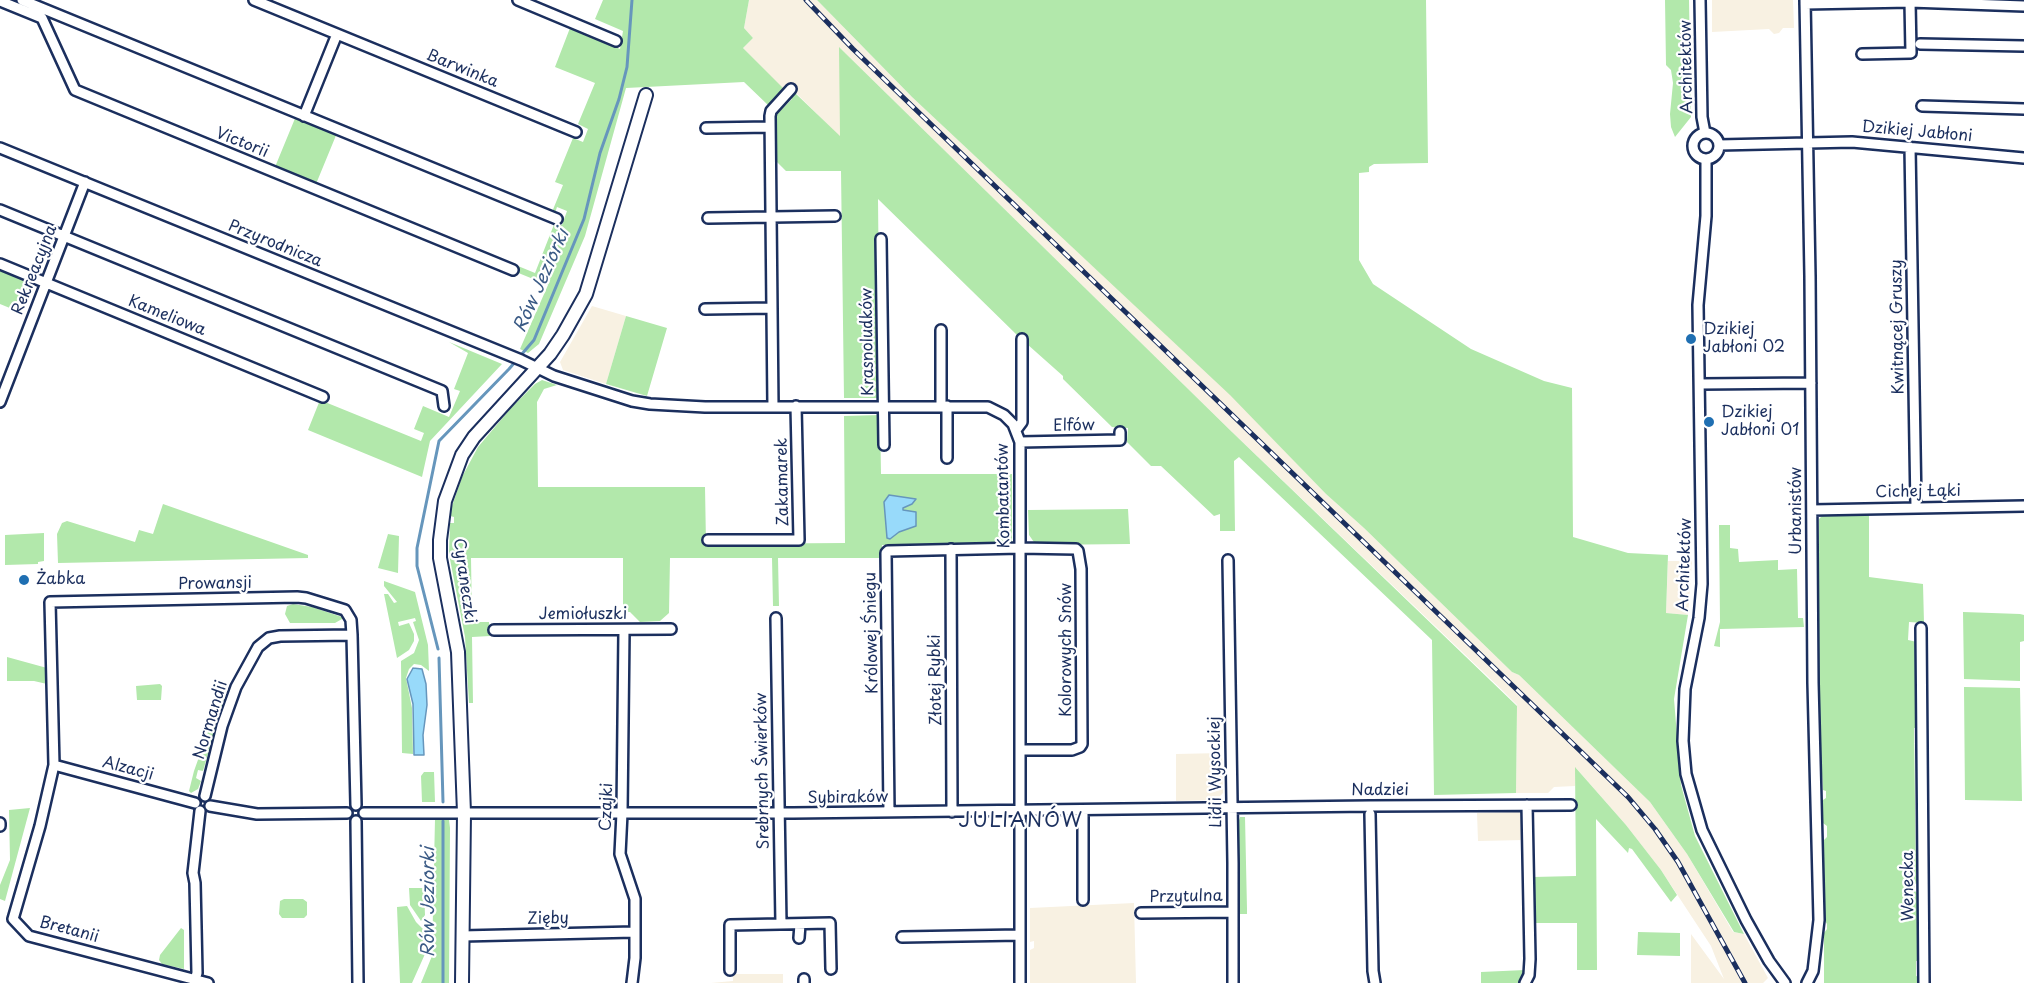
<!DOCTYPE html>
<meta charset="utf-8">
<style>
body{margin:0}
canvas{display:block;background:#fff}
</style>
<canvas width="2024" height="983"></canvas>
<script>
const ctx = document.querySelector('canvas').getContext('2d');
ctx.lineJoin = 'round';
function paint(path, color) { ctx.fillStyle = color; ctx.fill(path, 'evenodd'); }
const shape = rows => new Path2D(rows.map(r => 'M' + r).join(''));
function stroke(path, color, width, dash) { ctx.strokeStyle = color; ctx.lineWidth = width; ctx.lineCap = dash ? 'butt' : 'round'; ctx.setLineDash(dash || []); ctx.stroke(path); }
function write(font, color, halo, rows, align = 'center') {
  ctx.font = font + ' "Playpen Sans",sans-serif'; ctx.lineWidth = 4.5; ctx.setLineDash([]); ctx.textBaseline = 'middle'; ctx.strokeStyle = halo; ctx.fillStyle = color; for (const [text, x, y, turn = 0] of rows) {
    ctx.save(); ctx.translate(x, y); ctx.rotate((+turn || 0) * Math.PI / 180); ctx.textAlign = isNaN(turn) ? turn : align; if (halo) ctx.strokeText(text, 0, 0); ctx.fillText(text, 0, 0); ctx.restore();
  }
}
paint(shape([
 [749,0,817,0,912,97,1231,395,1326,494,1364,528,1512,672,1519,675,1650,802,1687,854,1733,932,1744,934,1768,978,1763,983,1691,983,1691,934,1724,979,1711,946,1661,870,1626,825,1576,768,1575,786,1554,787,1548,793,1516,793,1517,705,1503,691,1232,432,840,48,840,137,795,92,790,96,743,48,753,38,744,28],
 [1712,0,1793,0,1794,28,1783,28,1779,33,1774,34,1769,29,1712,32],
 [592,306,626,316,606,384,563,370,560,362],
 [1668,561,1692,561,1688,615,1666,613],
 [1222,753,1223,793,1216,800,1176,801,1176,754],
 [1524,812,1524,840,1478,841,1477,813],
 [1134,903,1136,983,1030,983,1030,950,1034,948,1034,941,1030,942,1030,908],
 [733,974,783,974,783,983,711,983,733,981]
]), '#f8f1e2');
paint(shape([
 [603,0,749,0,744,28,753,38,743,48,784,89,769,106,744,82,626,88,585,236,539,344,528,353,520,349,548,285,516,272,518,266,535,273,555,222,562,225,567,211,557,207,555,213,552,212,563,185,555,182,573,138,583,142,588,129,578,124,595,83,555,67,570,28,620,49,623,31,595,19],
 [817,0,1426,0,1428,163,1374,164,1369,167,1369,172,1359,173,1359,260,1373,284,1471,349,1544,381,1572,388,1573,537,1628,553,1668,555,1666,613,1688,615,1674,699,1681,785,1695,836,1744,934,1734,932,1687,854,1650,802,1519,675,1512,672,1364,528,1326,494,1230,395,912,97],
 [1665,0,1689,0,1691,117,1675,137,1671,127,1670,114,1673,83,1671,70,1666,65],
 [839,47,1232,432,1517,706,1516,793,1434,795,1432,640,1239,457,1234,461,1235,531,1220,531,1220,514,1214,516,1161,466,1151,466,1127,442,1128,428,1112,427,1063,379,1063,376,1018,336,878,199,880,398,844,398,841,171,786,171,776,161,775,116,792,99,790,96,794,92,840,136],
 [296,116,337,133,316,184,275,167],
 [0,269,34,283,22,313,0,304],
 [626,316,667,328,647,396,606,384],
 [449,342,502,364,430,441,422,477,308,430,320,400,421,441,424,433,414,429,423,406,449,417,460,391,454,389,468,353],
 [542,380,557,385,544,389,537,402,538,487,705,487,706,544,845,543,844,416,880,415,881,474,1012,474,1012,545,882,545,882,558,778,558,779,606,773,606,772,558,670,558,669,613,660,621,640,622,630,612,623,612,623,558,471,558,472,622,489,622,490,636,472,637,473,703,469,703,465,637,449,554,450,523,454,523,454,517,450,516,452,506,462,477,478,447,511,408,535,384],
 [163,504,308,555,308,558,58,563,57,534,62,523,67,521,135,542,139,530,153,534],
 [1128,509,1130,544,1036,545,1029,535,1028,510],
 [1823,515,1869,515,1869,577,1923,584,1924,623,1909,622,1908,640,1917,642,1921,728,1914,728,1916,879,1918,880,1918,883,1914,884,1915,891,1918,894,1919,961,1916,961,1916,976,1919,977,1919,983,1824,983,1824,933,1827,929,1827,924,1824,919,1824,840,1827,837,1827,826,1823,823,1823,800,1826,798,1826,791,1823,790,1820,740,1817,571,1819,569,1819,519],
 [1719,525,1730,525,1730,548,1738,549,1739,562,1778,560,1778,570,1797,569,1798,618,1803,618,1804,627,1720,629,1720,647,1714,646,1720,622],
 [44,533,44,561,38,562,38,564,5,565,5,535],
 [388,534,399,536,398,573,378,568],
 [384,581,415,592,428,645,429,671,421,665,414,664,409,669,406,678,412,708,413,754,402,753,401,661,414,653,419,640,413,622,416,621,415,618,398,622,399,626,409,623,414,634,414,641,409,650,397,658,384,594,388,594,394,603,397,602,384,586],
 [293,604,312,607,342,617,342,619,335,623,290,623,285,614,287,606],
 [1963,612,2020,614,2024,615,2024,641,2020,642,2020,681,1964,679],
 [7,657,47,668,47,684,34,681,7,681],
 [160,684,162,686,161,700,137,700,136,686],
 [214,684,226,691,203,771,198,770,196,778,201,781,198,789,191,793,189,791,194,771,215,712],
 [1964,687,2020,688,2022,801,1965,800],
 [1575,767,1626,825,1661,870,1677,895,1671,902,1632,849,1629,848,1628,853,1596,819,1597,970,1577,970,1577,923,1534,923,1533,877,1576,876],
 [424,772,434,772,435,802,422,802,421,776],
 [30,808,5,901,0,899,0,885,10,860,9,810],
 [1240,817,1245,817,1247,909,1247,914,1239,914,1238,824],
 [435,819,449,820,450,828,449,983,421,983,432,956],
 [409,888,424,888,425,915,421,921,410,905],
 [284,899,303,899,307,902,307,915,304,918,282,918,279,914,280,901],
 [407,906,416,922,423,929,425,954,412,983,400,983,397,907],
 [181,928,184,930,184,969,162,964,159,960,160,955],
 [1638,932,1680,933,1680,956,1637,955],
 [1525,970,1520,983,1481,983,1481,972]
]), '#b2e8ab');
const water = shape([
 [889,495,916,499,912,504,903,508,903,510,916,512,916,526,899,532,890,539,887,538,884,502,889,495],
 [413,668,422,669,426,684,427,705,423,735,424,755,414,755,413,704,407,679,413,668]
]);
paint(water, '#98dafa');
stroke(water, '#6696bc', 1.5);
stroke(shape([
 [438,649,417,566,417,548,439,441,509,369,534,340,584,219,600,153,619,99,627,67,632,0],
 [439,658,443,802],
 [443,983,443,821]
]), '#6696bc', 3);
const minor = shape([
 [22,0,557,219],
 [254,0,576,132],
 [518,0,616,41],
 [1700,0,1702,117,1705,133],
 [1805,0,1810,276,1813,683,1819,920,1813,971,1807,983],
 [0,1,42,18,75,90,513,270],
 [1805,4,1910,2,2024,6],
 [1920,44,2024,46],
 [1862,54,1911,53,1910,2],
 [1922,106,2024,109],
 [304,116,337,34],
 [706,128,770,127],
 '1693 146a13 13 0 1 1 26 0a13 13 0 1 1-26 0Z',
 [1719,145,1852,142,2024,158],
 [1910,147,1916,507],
 [0,148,521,360,554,376,632,401,650,404,705,407,988,407,1004,415,1013,424,1020,442,1020,983],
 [1706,159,1706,216,1698,305,1702,584,1699,618,1685,689,1683,741,1686,774,1702,830,1746,920,1769,961,1785,983],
 [0,210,442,391,444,406],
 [708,218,835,216],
 [881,239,884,445],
 [0,264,323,397],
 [705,309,772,308],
 [941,330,941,406],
 [1700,384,1811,383],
 [0,402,85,182],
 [947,406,947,458],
 [773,407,770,116,771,111,791,89],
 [1016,430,1022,422,1022,339],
 [1020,442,1120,440,1120,432],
 [1812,510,2024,506],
 [708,540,799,540,796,406],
 [951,549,952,812],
 [1228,560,1233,863,1233,983],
 [776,618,781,924],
 [1921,628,1924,983],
 [494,630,671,629],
 [624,630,622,813,620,854,635,899,635,958,632,983],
 [54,765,195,803],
 [205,796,222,726,236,687,258,647,269,638,280,636,352,635],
 [210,806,257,814,347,813],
 [1083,811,1083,900],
 [889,812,886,553,888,551,1020,548,1076,549,1078,551,1081,569,1082,744,1080,747,1072,750,1020,750],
 [364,813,793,813,1370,806,1571,805],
 [1370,814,1373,971,1375,983],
 [356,821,358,983],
 [0,823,0,826],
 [1141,913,1232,912],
 [462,936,634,932],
 [902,937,1020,935],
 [799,938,800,924],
 [730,970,730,925,830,923,831,969],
 [804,979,804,983],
 [195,980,197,973,196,927,195,883,193,873,200,811],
 [208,983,29,936,13,919,40,826,54,765,50,602,297,597,306,598,345,610,351,620,352,635,356,805],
 [1525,983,1529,975,1530,959,1527,805]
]);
const tertiary = shape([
 [462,983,464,813,458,652,440,558,440,540,445,501,462,455,474,437,550,354,563,335,586,294,646,95]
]);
stroke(minor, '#1b2f5e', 14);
stroke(tertiary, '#1b2f5e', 16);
stroke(minor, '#fff', 9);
stroke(tertiary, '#fff', 12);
const rail = shape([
 [806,0,853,49,1628,797,1655,829,1678,862,1745,983]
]);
stroke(rail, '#1b2f5e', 5);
stroke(rail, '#fff', 3, [9]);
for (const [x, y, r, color] of [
 [1691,339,6,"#1f6fb2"],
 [1709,422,6,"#1f6fb2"],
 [24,580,6,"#1f6fb2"]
]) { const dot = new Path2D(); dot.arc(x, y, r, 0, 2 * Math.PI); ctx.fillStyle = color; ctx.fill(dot); stroke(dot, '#fff', 2); }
write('16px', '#1b2f5e', '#fff', [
 ["Architektów",1687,67,-91],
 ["Barwinka",462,69,22],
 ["Dzikiej Jabłoni",1917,132,5],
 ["Victorii",242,143,22],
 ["Przyrodnicza",275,244,22],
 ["Rekreacyjna",35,270,-68],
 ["Kameliowa",167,316,22],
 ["Kwitnącej Gruszy",1898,327,-91],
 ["Krasnoludków",868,342,-91],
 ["Elfów",1074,426,-1],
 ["Zakamarek",783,482,-91],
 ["Cichej Łąki",1918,492,-1],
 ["Kombatantów",1004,496,-91],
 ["Urbanistów",1797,511,-90],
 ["Architektów",1685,565,-88],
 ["Cyraneczki",464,581,82],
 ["Prowansji",215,584,-1],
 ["Jemiołuszki",583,615],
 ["Królowej Śniegu",872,633,-91],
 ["Kolorowych Snów",1067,650,-90],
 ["Złotej Rybki",936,680,-91],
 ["Normandii",211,720,-73],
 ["Alzacji",128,769,15],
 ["Srebrnych Świerków",763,771,-91],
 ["Lidii Wysockiej",1216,772,-91],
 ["Nadziei",1380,791],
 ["Sybiraków",848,798,-1],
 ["Czajki",607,807,-88],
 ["Wenecka",1909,886,-90],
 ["Przytulna",1186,897,-1],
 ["Zięby",548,919,-1],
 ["Bretanii",69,930,15]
]);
write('16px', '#1b2f5e', '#fff', [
 ["Dzikiej",1703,330],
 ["Jabłoni 02",1703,348],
 ["Dzikiej",1721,413],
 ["Jabłoni 01",1721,431],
 ["Żabka",36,580]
], 'left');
write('italic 18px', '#3a5a85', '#fff', [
 ["Rów Jeziorki",542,281,-66],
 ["Rów Jeziorki",429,902,-90]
]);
ctx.letterSpacing = '1.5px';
write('20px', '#1b2f5e', '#fff', [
 ["JULIANÓW",1021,821]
]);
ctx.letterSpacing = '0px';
</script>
